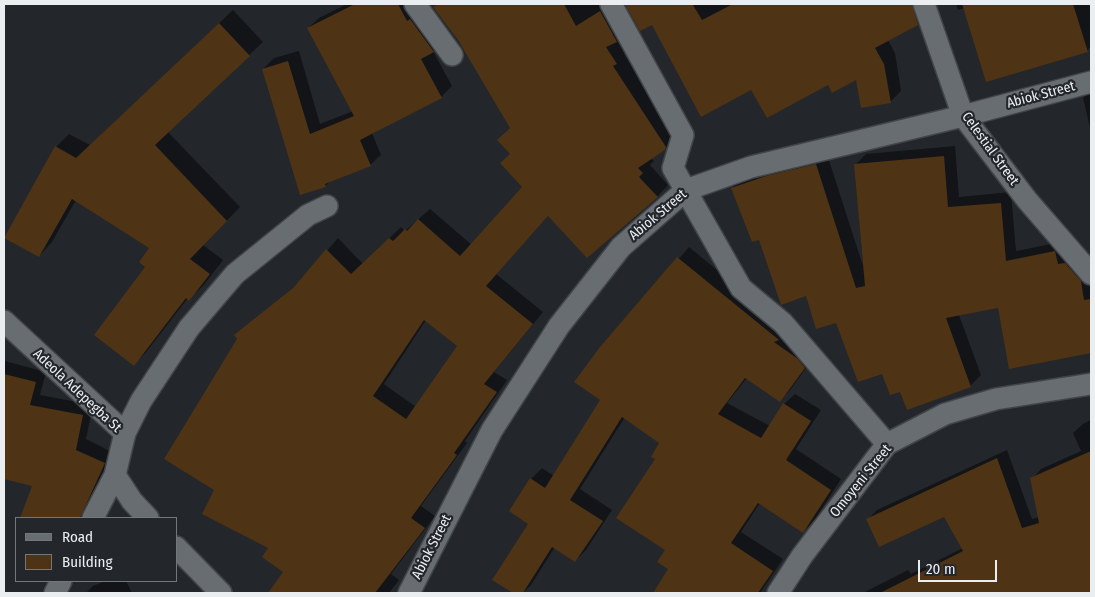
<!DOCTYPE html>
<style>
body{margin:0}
#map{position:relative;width:1095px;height:597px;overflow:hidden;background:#23272b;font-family:"Fira Sans Condensed",sans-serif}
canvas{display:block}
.frame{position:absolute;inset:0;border:5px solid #ebeef1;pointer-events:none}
.legend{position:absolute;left:15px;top:517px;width:162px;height:65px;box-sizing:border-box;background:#23272b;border:1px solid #73777a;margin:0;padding:6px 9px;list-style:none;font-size:15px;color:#ebeef1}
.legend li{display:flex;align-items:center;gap:10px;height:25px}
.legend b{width:25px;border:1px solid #73777a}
.scale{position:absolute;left:918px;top:560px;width:79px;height:22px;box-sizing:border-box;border:2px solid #ebeef1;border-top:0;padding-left:6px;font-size:15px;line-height:18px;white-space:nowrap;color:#ebeef1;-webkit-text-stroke:4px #23272b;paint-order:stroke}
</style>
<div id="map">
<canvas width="1095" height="597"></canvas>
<div class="frame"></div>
<ul class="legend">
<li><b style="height:6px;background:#686d72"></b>Road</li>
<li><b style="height:14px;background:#4e3315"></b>Building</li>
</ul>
<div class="scale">20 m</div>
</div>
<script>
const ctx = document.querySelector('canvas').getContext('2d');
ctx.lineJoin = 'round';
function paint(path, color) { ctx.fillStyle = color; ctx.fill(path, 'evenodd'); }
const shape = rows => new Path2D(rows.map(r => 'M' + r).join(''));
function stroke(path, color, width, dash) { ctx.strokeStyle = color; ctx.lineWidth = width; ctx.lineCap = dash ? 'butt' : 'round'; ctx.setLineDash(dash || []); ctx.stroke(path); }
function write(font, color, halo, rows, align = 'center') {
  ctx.font = font + ' "Fira Sans Condensed",sans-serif'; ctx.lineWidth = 4.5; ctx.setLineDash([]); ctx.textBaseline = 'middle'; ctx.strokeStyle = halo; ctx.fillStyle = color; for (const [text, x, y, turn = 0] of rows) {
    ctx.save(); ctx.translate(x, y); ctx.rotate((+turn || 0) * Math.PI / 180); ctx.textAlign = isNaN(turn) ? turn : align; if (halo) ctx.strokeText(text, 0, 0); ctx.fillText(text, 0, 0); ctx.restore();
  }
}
paint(shape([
 [347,4,414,4,444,41,433,51,452,86,441,97,372,133,381,155,370,165,331,181,325,186,263,69,274,58,299,51,320,124,353,111,308,28,319,18],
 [438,4,615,4,627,51,624,54,677,135,665,149,651,158,654,161,650,165,668,185,657,197,549,215,496,274,543,312,494,372,507,380,465,441,467,443,421,506,435,516,391,574,399,580,389,593,286,593,275,586,285,572,270,547,216,490,239,339,236,335,301,281,338,238,363,264,401,227,405,231,430,209,472,245,524,187,512,153,511,127,459,39,434,7],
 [426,320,459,346,416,407,384,384],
 [626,4,926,4,929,13,917,24,888,40,895,53,901,91,890,102,857,78,829,84,752,88,653,23,641,29],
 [956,4,1089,4,1091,12,1091,46,1087,51,965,8,958,10],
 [233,10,263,42,168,132,240,207,203,245,223,260,203,286,189,299,188,298,147,351,134,364,151,248,76,200,52,242,39,256,56,147,69,134,90,145],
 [1091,90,1091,132,1083,98],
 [955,146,959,197,1011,192,1016,251,1066,241,1091,270,1091,352,1010,367,999,307,959,315,981,375,970,386,900,390,836,321,807,294,760,238,732,188,743,177,827,154,863,266,855,165,866,154],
 [689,247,789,329,815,356,790,390,780,401,747,378,727,403,770,426,784,404,795,394,821,410,796,449,841,479,814,521,803,531,760,503,741,532,783,559,760,593,654,593,670,569,657,458,660,443,625,417,580,489,612,510,586,550,575,561,555,547,531,585,523,593,516,593,494,580,529,524,531,479,542,468,554,476,601,400,601,348],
 [5,361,46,372,40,395,93,405,86,439,114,453,86,518,35,518,23,514,34,486,4,477],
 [1091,420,1091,593,863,593,908,570,911,574,963,548,945,515,867,520,877,510,1007,450,1032,519,1039,517,1032,479,1041,469,1081,451,1073,433,1083,424],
 [105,581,126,581,132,593,86,593,93,586]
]), '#0007');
paint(shape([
 [355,4,398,4,407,21,410,19,434,52,421,59,442,98,360,140,371,166,325,184,326,187,300,195,262,69,288,61,310,134,354,116,307,28],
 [438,4,564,4,576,26,600,11,617,42,606,47,617,64,613,66,666,147,665,150,638,168,643,173,639,177,658,197,587,258,548,216,486,286,533,324,484,384,497,392,454,453,457,455,411,518,425,528,375,593,268,593,283,572,262,557,268,548,202,514,214,490,164,459,237,339,234,335,294,287,326,249,351,274,389,238,393,241,405,229,407,231,418,219,460,256,522,187,500,163,510,154,497,140,510,128,458,40,433,7],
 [424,320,457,346,406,419,373,396],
 [625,4,697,4,693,5,702,20,733,4,912,4,918,25,875,48,884,64,891,103,861,108,856,80,832,93,828,85,767,118,751,90,701,117,652,25,640,31],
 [962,4,1073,4,1088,52,986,82],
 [219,23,250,56,155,145,227,221,190,259,210,274,189,301,186,298,134,366,94,335,145,267,139,262,149,248,72,199,39,257,4,238,55,146,76,158],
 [944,156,948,207,1001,203,1006,261,1055,251,1058,264,1065,263,1081,281,1084,300,1091,299,1091,353,1009,369,998,308,946,318,971,387,907,410,900,392,890,395,882,374,858,382,836,323,816,329,806,296,781,305,759,240,752,242,731,188,766,176,816,164,856,288,865,286,854,164],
 [677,257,779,340,774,342,798,359,805,368,780,402,745,378,718,414,761,438,783,403,811,421,786,460,831,490,803,533,758,503,731,543,773,571,758,593,653,593,668,569,657,562,665,550,616,518,655,459,651,457,659,443,622,417,570,500,603,521,575,562,552,547,523,593,513,593,492,580,528,524,509,511,530,478,545,488,600,400,574,382,600,347],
 [4,374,36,382,30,405,83,415,76,450,105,463,80,518,20,518,32,486,4,479],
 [1091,451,1091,593,880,593,963,551,944,517,879,547,866,519,997,458,1022,528,1039,523,1030,478]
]), '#4e3315');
const street = shape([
 [415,4,452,55],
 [611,4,683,135,673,168,741,288,783,323,887,444],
 [924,4,963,116,1027,200,1091,274],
 [4,321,125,433,115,475,132,501,148,518],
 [125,433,141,401,189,328,235,274,308,215,327,206],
 [93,518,115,475],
 [176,547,221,593],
 [55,593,61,581],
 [409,593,492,430,559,326,621,247,686,190,751,167,963,116,1091,82],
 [778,593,802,556,887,444,945,414,996,399,1091,384]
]);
stroke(street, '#424548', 24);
stroke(street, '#686d72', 21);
write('14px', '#ebeef1', '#23272b', [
 ["Abiok Street",1041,95,-15],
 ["Celestial Street",990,149,54],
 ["Abiok Street",658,215,-40],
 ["Adeola Adepegba St",77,391,43],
 ["Omoyeni Street",861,481,-51],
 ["Abiok Street",432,547,-63]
]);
</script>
